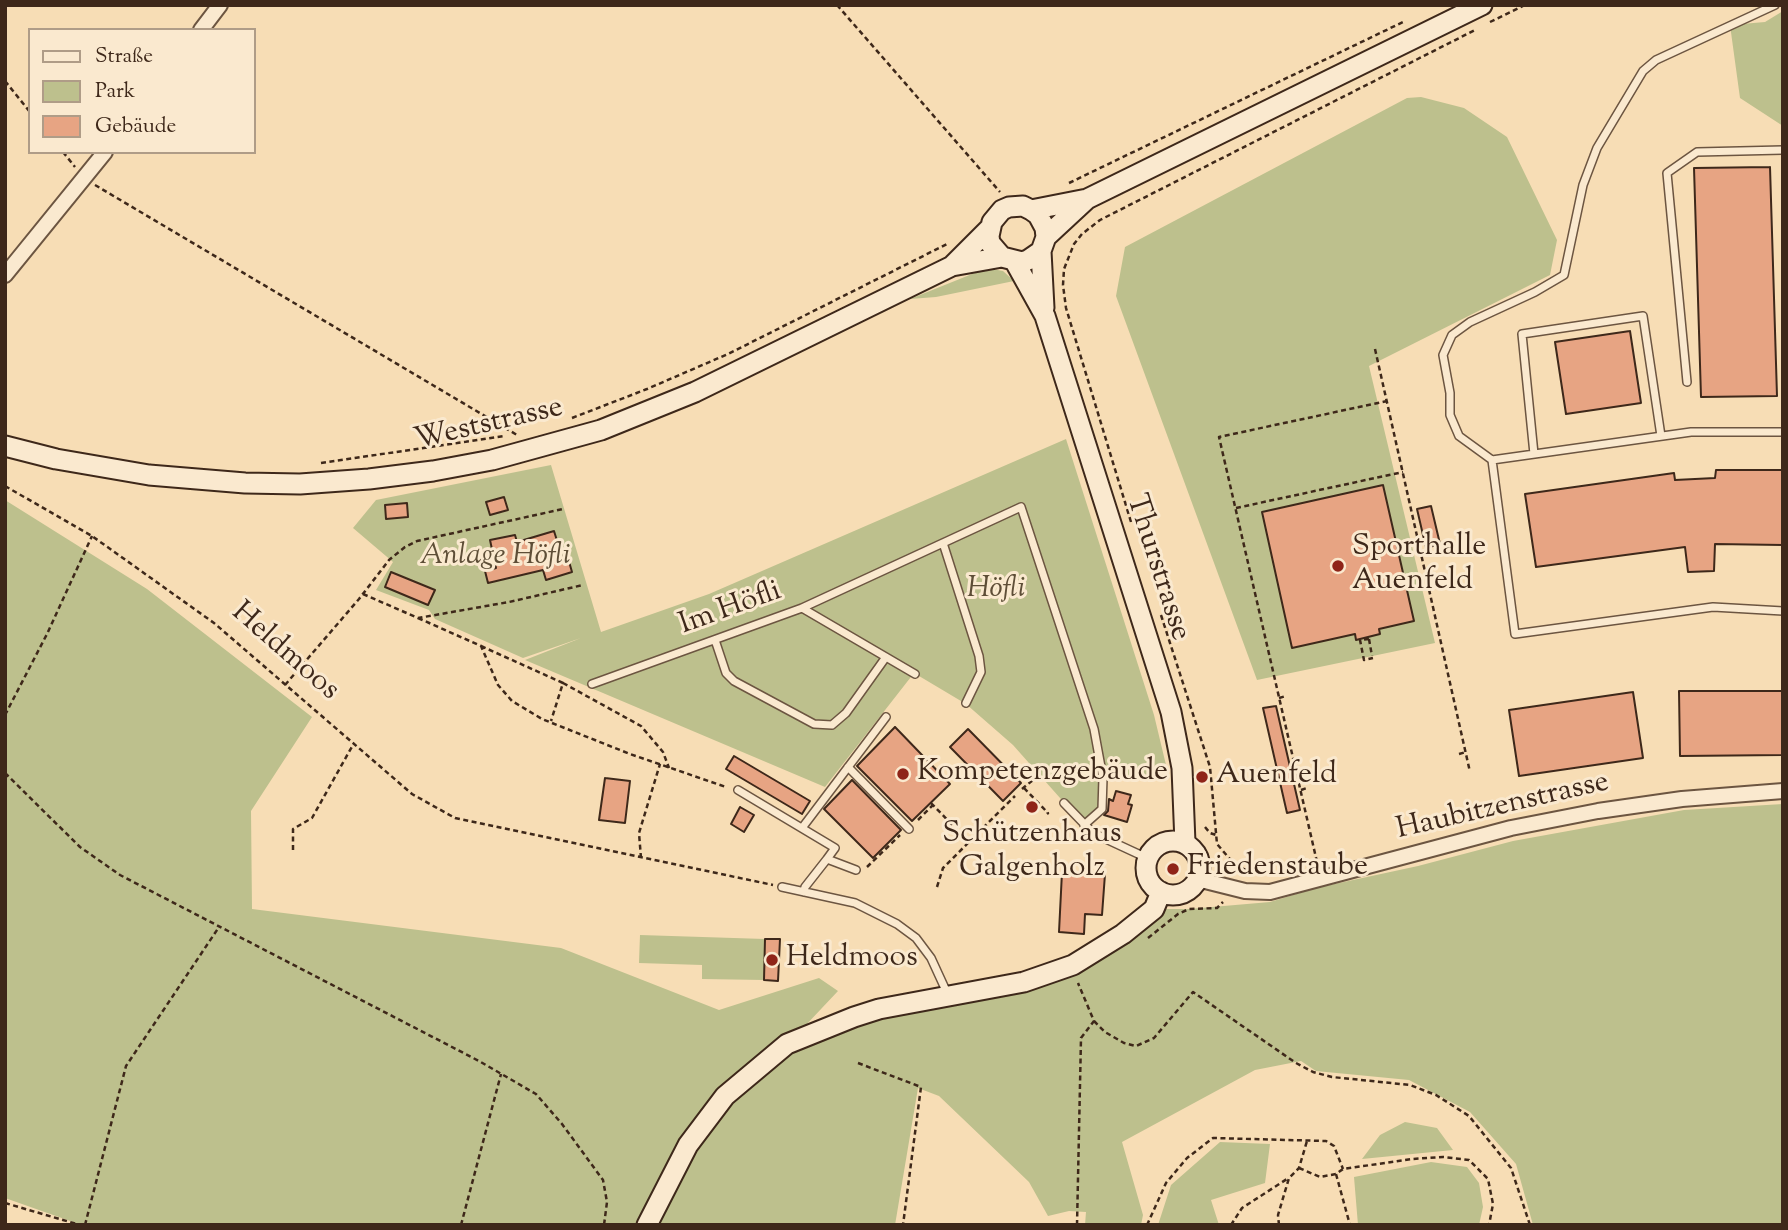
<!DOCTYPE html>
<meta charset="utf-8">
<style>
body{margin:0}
#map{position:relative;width:1788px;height:1230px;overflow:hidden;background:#f7ddb5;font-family:"Sorts Mill Goudy",serif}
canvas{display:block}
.frame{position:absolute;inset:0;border:7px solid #3e281a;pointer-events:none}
.legend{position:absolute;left:28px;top:28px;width:228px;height:126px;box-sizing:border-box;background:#fae9cf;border:2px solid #af9c87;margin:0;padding:9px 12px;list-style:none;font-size:21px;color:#3e281a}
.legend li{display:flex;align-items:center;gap:14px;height:35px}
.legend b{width:35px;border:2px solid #af9c87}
</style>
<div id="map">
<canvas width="1788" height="1230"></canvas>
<div class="frame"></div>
<ul class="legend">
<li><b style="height:9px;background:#fae9cf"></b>Straße</li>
<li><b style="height:19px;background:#bdc08d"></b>Park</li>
<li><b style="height:19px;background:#e7a483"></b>Gebäude</li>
</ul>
</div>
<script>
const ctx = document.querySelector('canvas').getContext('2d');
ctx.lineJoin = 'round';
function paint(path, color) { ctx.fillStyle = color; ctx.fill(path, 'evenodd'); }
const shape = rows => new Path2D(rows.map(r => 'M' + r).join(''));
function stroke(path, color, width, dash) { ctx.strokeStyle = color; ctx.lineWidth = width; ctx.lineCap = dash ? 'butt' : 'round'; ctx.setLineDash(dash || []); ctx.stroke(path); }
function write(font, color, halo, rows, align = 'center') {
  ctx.font = font + ' "Sorts Mill Goudy",serif'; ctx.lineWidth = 6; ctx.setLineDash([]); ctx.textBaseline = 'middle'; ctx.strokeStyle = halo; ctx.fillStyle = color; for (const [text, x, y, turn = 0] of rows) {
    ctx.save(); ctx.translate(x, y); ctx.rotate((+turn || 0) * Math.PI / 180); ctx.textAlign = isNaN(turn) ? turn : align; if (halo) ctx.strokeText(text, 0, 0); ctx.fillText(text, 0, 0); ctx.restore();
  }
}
paint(shape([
 [1783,11,1783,126,1740,98,1730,25,1765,22],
 [1421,97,1464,108,1507,137,1557,240,1550,275,1369,366,1435,643,1257,680,1116,296,1125,247,1407,98],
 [987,268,1003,271,1014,281,936,297,910,299],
 [1066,439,1154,715,1166,765,1166,774,1104,778,1102,809,1084,825,1013,745,966,704,914,673,825,787,525,660,581,638,523,658,435,619,429,610,376,590,393,562,353,528,376,500,551,465,601,632,709,594],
 [5,500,147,589,312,717,251,811,252,909,561,948,719,1010,819,978,838,991,789,1043,854,1017,1024,982,1154,909,1189,909,1270,902,1316,888,1418,866,1513,841,1684,810,1783,804,1783,1225,1533,1225,1516,1164,1470,1112,1409,1080,1316,1071,1301,1061,1255,1070,1122,1142,1143,1215,1141,1225,1085,1225,1086,1212,1069,1211,1048,1216,1029,1182,939,1096,918,1088,895,1225,72,1225,73,1222,5,1198],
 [640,935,765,939,764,980,702,979,702,965,639,963],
 [1405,1122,1437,1128,1453,1150,1362,1159,1380,1135],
 [1220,1142,1270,1144,1265,1183,1211,1200,1219,1225,1158,1225,1171,1185],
 [1431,1162,1467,1167,1479,1183,1483,1207,1479,1225,1358,1225,1354,1177]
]), '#bdc08d');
const building = shape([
 [1770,167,1777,396,1701,397,1694,168,1770,167],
 [1630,331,1641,403,1566,414,1555,342,1630,331],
 [1716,470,1783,470,1783,545,1715,544,1714,571,1688,572,1685,547,1536,567,1525,494,1674,473,1675,480,1715,478,1716,470],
 [1383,485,1414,621,1379,629,1380,634,1356,640,1355,634,1292,648,1262,512,1383,485],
 [504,497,508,510,490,515,486,502,504,497],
 [407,503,408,517,386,519,385,505,407,503],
 [1431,506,1440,544,1426,548,1417,509,1431,506],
 [554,531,563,560,568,558,572,572,546,580,543,570,488,583,485,571,496,568,490,540,515,535,517,542,554,531],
 [391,572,435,590,428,605,385,587,391,572],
 [1679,691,1783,691,1783,755,1680,756,1679,691],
 [1633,692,1643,758,1519,776,1509,710,1633,692],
 [1276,706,1300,810,1287,813,1263,708,1276,706],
 [895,727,950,784,912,821,857,766,895,727],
 [968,729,1021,783,1003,801,950,747,968,729],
 [734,756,810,801,802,814,726,769,734,756],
 [605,778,630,781,625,823,599,820,605,778],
 [852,780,901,830,873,858,824,809,852,780],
 [1116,791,1131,795,1128,804,1132,805,1127,822,1104,815,1108,811,1109,799,1113,801,1116,791],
 [740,807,754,815,744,832,731,824,740,807],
 [1062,872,1105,874,1102,915,1085,914,1084,934,1059,932,1062,872],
 [765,939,780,939,778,981,764,980,765,939]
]);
paint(building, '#e7a483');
stroke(building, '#3e281a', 2);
const lane = shape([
 [1687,382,1667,173,1697,152,1783,150],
 [1783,432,1691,432,1492,460,1515,634,1713,607,1783,611],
 [1534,454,1522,334,1643,316,1661,436],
 [1492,460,1459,436,1450,415,1450,393,1443,355,1452,335,1470,322,1535,292,1564,275,1583,185,1597,148,1643,71,1656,60,1775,5],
 [943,543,979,656,981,672,966,703],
 [802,608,1021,507,1094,729,1103,778,1102,809,1084,825],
 [715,640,726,673,734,681,814,724,832,725,846,713,886,657],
 [592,684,802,608,915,674],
 [848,767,909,829],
 [738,790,835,848,827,859],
 [1064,803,1093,833,1147,858],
 [802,828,886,717],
 [782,887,855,903,897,924,916,938,931,958,948,995],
 [804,892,805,887,827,859,856,870]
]);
const street = shape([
 [201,30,220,5],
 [5,275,105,152],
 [1197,879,1245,891,1270,892,1511,828,1598,811,1682,799,1783,791]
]);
const secondary = shape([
 [1031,210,1087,199,1482,5],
 [1046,237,1087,199],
 [1002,257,990,243,989,236,992,222,1002,210,1009,207,1023,206,1031,210,1038,215,1045,228,1046,237,1041,251,1044,308],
 [1015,262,1045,316,1171,712,1182,768,1185,843],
 [952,266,990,228],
 [5,446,56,459,149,475,245,483,300,484,369,479,433,471,492,460,601,430,695,392,952,266,1002,257,1022,262,1028,260,1041,251],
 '1146 868a27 27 0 1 1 54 0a27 27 0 1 1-54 0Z',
 [647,1225,688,1145,725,1096,787,1044,854,1017,879,1009,1024,982,1073,965,1123,934,1154,909,1161,892]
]);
stroke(lane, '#6c5541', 10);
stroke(street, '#6c5541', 18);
stroke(secondary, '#3e281a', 23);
stroke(shape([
 [837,5,1000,192],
 [1490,22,1525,5],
 [5,81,30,112],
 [63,152,75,167],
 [1069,183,1403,22],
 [95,185,517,435],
 [1375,349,1470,772],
 [572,418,647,389,728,354,947,244],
 [321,463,505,436],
 [5,486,92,536,214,623,412,794,455,818,773,885],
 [1236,508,1403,472],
 [1131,522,1066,308,1063,285,1064,269,1074,244,1082,234,1100,220,1475,30],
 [363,594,418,618,509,602,583,585],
 [1161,615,1210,767,1217,844,1235,865,1246,870,1273,875],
 [418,618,481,646,498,685,512,701,542,719,630,754,726,787],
 [1369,639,1360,640,1364,660,1373,658],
 [1369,639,1372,656],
 [481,646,563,683,551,721],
 [563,683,641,726,663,752,669,768],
 [285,685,359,599,389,560,405,547,417,541,563,509],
 [1279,698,1286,696],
 [5,715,47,634,92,536],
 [1459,754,1466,752],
 [5,773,80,847,120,875,479,1061,536,1094,562,1124,603,1180,607,1202,604,1225],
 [1024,788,1048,813,1047,814],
 [1022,789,1039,775],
 [1301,790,1307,788],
 [931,803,969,842],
 [918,820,933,805],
 [1205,827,1210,833,1216,835],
 [293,850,293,829,312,818,354,743],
 [641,858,639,833,660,764],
 [1317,862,1219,437,1387,401],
 [867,867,900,835],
 [937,887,943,868,1015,796],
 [1148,938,1178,914,1189,909,1217,908,1223,902],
 [1094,1021,1105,1032,1124,1043,1136,1046,1154,1038,1193,992,1296,1063,1313,1072,1332,1077,1410,1085,1436,1095,1469,1116,1511,1168,1530,1225],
 [858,1063,921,1087,903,1225],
 [1299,1168,1320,1177,1336,1174,1343,1169,1412,1159,1443,1157,1469,1160,1488,1179,1493,1204,1489,1225],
 [1336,1174,1350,1225],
 [5,1203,80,1225],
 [85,1225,126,1066,219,927],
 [461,1225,501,1074],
 [1077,1225,1081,1038,1094,1021,1078,983],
 [1147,1225,1166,1183,1187,1158,1213,1138,1326,1141,1334,1146,1343,1169],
 [1231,1225,1242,1208,1287,1179],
 [1279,1225,1278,1215,1289,1178,1299,1168,1307,1141]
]), '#3e281a', 2.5, [5, 3.5]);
stroke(lane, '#fae9cf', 7);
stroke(street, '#fae9cf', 14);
stroke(secondary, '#fae9cf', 19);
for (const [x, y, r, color] of [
 [1338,566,7,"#8f2418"],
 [903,774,7,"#8f2418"],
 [1202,777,7,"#8f2418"],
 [1032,807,7,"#8f2418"],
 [1173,869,7,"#8f2418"],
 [772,960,7,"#8f2418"]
]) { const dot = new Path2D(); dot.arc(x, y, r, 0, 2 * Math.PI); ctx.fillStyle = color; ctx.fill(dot); stroke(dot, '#fae9cf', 2.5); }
write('30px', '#3e281a', '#fae9cf', [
 ["Weststrasse",489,426,-13],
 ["Thurstrasse",1156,568,72],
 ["Im Höfli",731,610,-20],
 ["Heldmoos",284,653,41],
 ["Haubitzenstrasse",1503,808,-13]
]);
write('30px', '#3e281a', '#fae9cf', [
 ["Sporthalle",1352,549],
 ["Auenfeld",1352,583],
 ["Kompetenzgebäude",917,774],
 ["Auenfeld",1216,777],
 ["Schützenhaus",1032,836,"center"],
 ["Galgenholz",1032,870,"center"],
 ["Friedenstaube",1187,869],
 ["Heldmoos",786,960]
], 'left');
write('italic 30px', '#5e4e37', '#fae9cf', [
 ["Anlage Höfli",495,558],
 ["Höfli",996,591]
]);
</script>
